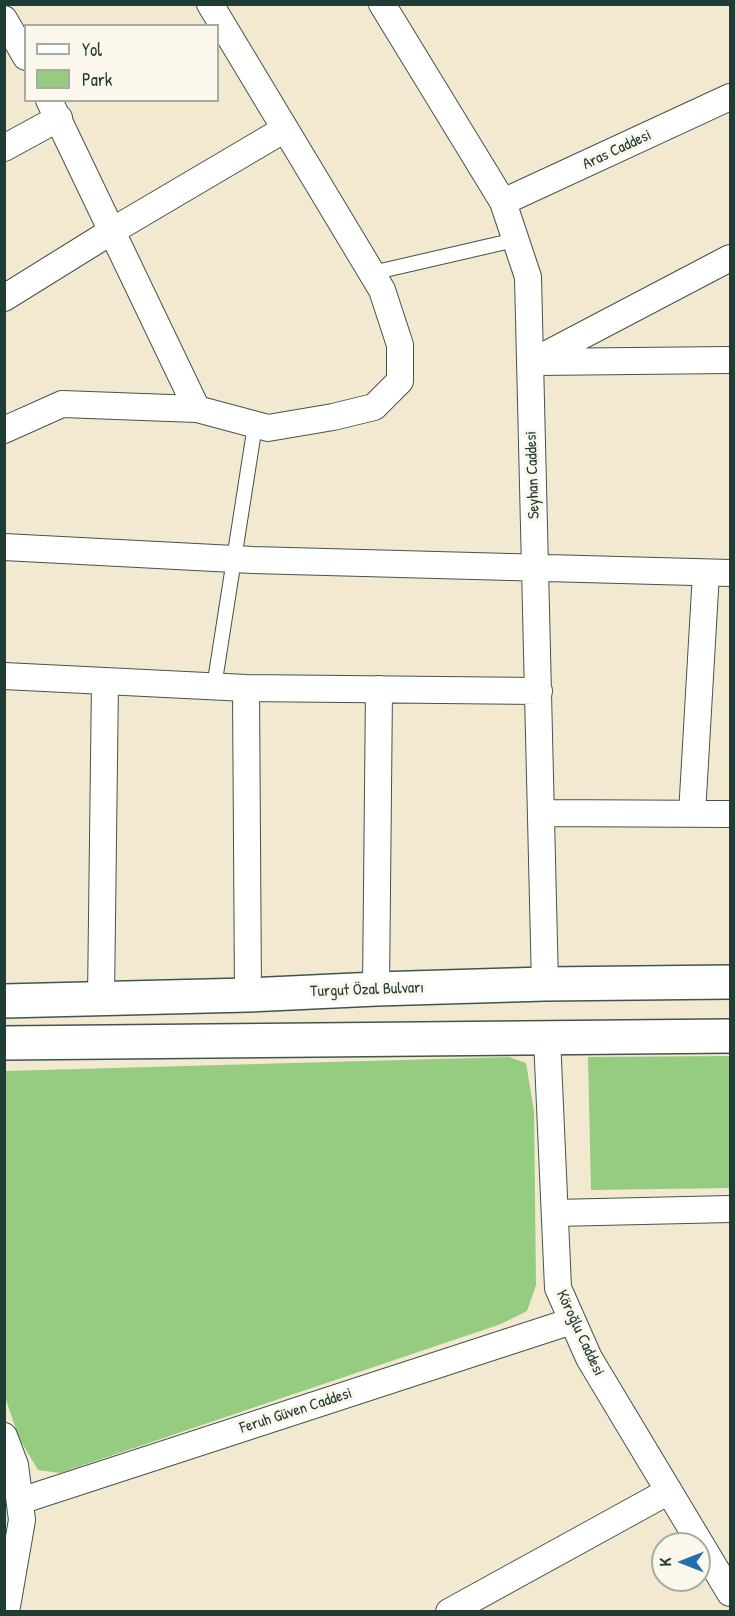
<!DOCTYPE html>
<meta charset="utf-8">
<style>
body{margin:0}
#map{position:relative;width:735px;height:1616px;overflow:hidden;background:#f3e8d0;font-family:"Patrick Hand",sans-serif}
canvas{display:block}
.frame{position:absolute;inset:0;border:6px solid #1f3d34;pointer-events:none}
.legend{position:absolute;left:24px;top:24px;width:195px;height:78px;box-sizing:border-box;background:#fbf7ec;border:2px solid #a3ada2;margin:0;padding:8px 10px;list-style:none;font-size:18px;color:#1f3d34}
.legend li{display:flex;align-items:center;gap:12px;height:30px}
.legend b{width:30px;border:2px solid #a3ada2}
.north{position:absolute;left:651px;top:1532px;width:60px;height:60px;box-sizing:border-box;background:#fbf7ec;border:2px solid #a3ada2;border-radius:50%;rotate:270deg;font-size:16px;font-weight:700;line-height:24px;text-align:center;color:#1f3d34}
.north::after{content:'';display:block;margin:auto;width:21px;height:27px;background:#1f6fb2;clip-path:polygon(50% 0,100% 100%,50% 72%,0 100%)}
</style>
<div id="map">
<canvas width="735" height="1616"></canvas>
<div class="frame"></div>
<ul class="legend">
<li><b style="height:8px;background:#fff"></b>Yol</li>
<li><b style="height:16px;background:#95cc7f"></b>Park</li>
</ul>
<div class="north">K</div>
</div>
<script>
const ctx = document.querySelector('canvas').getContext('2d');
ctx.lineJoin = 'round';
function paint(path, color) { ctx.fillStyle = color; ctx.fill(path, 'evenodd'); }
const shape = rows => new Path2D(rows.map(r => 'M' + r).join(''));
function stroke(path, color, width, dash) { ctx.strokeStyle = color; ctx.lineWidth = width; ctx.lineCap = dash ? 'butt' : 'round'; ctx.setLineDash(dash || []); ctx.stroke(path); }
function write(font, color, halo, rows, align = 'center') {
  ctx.font = font + ' "Patrick Hand",sans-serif'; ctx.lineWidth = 6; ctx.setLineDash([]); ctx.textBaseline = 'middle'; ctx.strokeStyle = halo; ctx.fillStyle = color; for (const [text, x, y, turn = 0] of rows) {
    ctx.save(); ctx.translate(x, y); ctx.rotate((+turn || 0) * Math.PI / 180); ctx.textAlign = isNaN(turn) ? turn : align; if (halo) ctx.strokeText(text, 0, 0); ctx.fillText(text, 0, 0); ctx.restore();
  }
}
paint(shape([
 [730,1056,730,1188,591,1190,588,1057],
 [509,1057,526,1063,534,1111,536,1285,527,1311,501,1324,60,1473,38,1470,19,1438,5,1397,5,1071]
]), '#95cc7f');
const lane = shape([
 [372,273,515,240],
 [214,687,255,425]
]);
const street = shape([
 [382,4,503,202,528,277,545,984],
 [4,19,26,57],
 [49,100,197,409],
 [4,148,59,118],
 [503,202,730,97],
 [4,298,112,231,285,129],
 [536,362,730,360],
 [530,363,730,258],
 [4,430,62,404,197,409,268,428,333,417,374,407,400,381,400,345,382,290,210,4],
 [4,547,253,560,730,573],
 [4,676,246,688,539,691],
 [246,688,248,995],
 [542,813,730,814],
 [692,814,706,573],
 [376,989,379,689],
 [101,998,105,681],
 [547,1038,558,1288,589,1358,730,1593],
 [555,1213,730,1209],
 [4,1436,15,1465,22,1520,6,1612],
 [20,1501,572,1321],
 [449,1612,669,1491]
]);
const secondary = shape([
 [4,1001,248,995,376,989,545,984,730,982],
 [4,1043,730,1036]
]);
stroke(lane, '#3f574b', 16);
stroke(street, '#3f574b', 28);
stroke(secondary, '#3f574b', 36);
stroke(lane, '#fff', 14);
stroke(street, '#fff', 26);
stroke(secondary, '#fff', 33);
write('16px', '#1f3d34', '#fbf7ec', [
 ["Aras Caddesi",617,150,-25],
 ["Seyhan Caddesi",533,475,-92],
 ["Turgut Özal Bulvarı",367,990,-2],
 ["Köroğlu Caddesi",580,1333,65],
 ["Feruh Güven Caddesi",296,1411,-18]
]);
</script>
